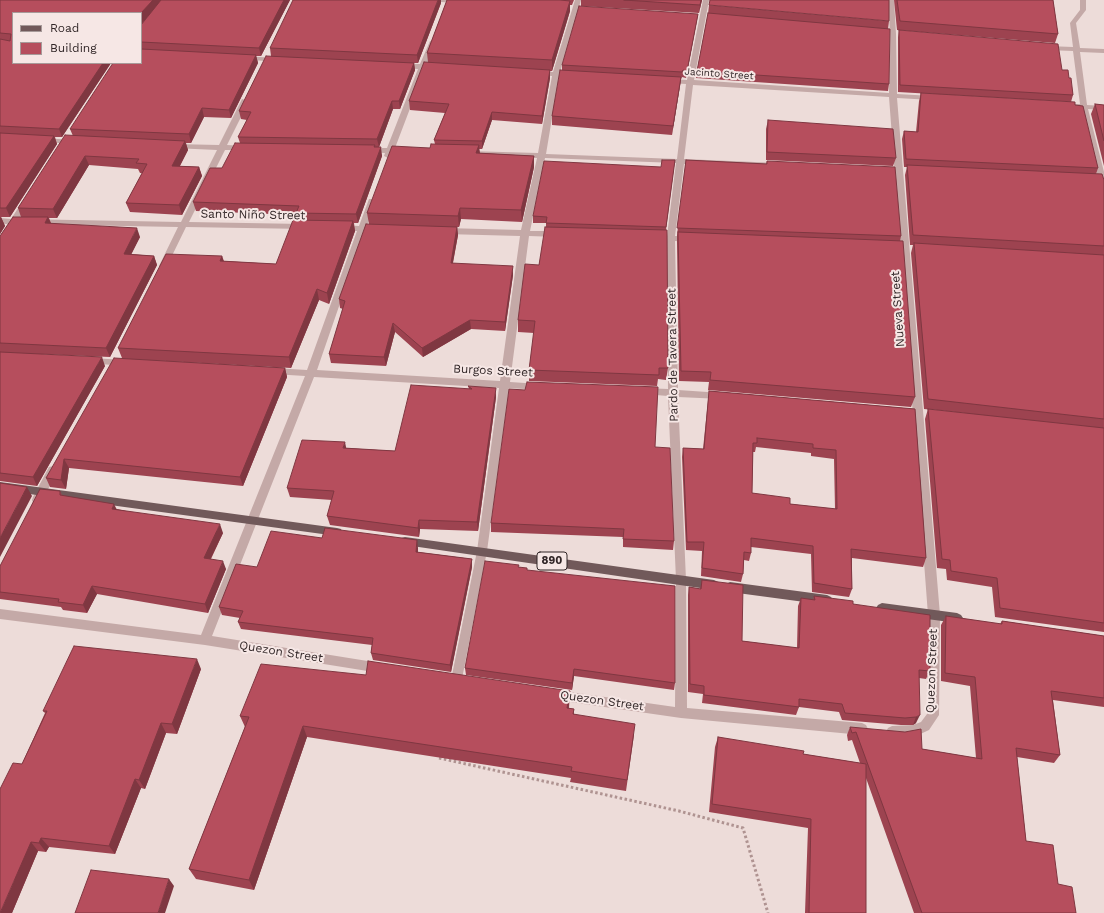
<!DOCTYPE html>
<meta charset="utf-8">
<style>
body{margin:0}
#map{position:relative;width:1104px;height:913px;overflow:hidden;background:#eddcd9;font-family:"Work Sans",sans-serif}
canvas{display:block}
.legend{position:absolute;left:12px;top:12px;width:130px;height:52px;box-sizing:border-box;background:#f6e7e5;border:1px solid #a79a99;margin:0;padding:5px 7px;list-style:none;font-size:12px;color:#312627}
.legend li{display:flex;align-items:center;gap:8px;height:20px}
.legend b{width:20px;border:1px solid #a79a99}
</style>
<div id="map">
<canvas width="1104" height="913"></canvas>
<ul class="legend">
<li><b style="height:5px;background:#71595a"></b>Road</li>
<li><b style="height:11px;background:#b64e5d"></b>Building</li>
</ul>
</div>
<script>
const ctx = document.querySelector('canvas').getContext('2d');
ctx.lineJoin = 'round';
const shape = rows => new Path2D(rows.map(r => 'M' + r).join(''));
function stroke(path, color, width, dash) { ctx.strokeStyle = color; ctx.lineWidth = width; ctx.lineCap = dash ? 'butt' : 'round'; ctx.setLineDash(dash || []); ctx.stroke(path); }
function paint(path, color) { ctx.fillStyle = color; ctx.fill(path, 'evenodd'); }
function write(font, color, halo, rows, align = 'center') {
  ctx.font = font + ' "Work Sans",sans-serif'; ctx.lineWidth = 4; ctx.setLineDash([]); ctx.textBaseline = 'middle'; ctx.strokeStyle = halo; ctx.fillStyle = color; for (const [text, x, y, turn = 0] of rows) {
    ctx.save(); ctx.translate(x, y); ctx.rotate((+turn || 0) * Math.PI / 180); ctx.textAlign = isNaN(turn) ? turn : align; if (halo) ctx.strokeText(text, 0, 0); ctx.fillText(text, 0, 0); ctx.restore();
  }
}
stroke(shape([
 [439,758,679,811,743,828,768,913]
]), '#af9391', 3, [2.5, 2.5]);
paint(shape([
 [438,0,462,0,462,1,459,3,441,2,438,0],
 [575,0,581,0,560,72,573,73,577,75,573,77,559,76,546,154,677,159,686,84,669,83,665,81,669,79,687,80,703,0,709,0,694,80,889,93,890,34,888,0,894,0,896,34,897,94,932,96,936,98,932,100,897,98,940,615,939,715,929,730,914,737,892,738,888,736,886,732,888,728,892,726,913,725,921,722,927,714,928,615,889,97,693,85,684,159,778,163,782,165,778,167,684,164,675,236,691,236,695,239,691,242,675,241,678,390,722,393,727,396,722,399,678,397,686,580,687,708,862,723,866,725,868,729,866,733,862,735,681,718,556,700,552,699,550,695,552,691,556,690,675,707,676,580,668,396,644,394,639,391,644,388,668,389,667,241,655,241,651,238,655,235,667,236,676,163,545,158,530,231,557,231,561,234,557,237,529,236,510,382,540,384,545,387,540,390,509,388,487,551,461,684,457,685,453,684,451,680,477,551,499,388,314,377,212,636,380,663,384,664,386,668,384,672,380,673,205,645,0,619,0,609,201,635,305,376,273,374,268,371,273,368,307,370,357,231,341,231,337,228,341,225,359,226,369,199,375,199,376,201,367,226,377,226,381,229,377,232,365,231,317,370,500,381,520,236,445,234,441,231,445,228,521,230,537,158,467,155,463,153,467,151,538,153,552,76,537,75,533,73,537,71,553,72,575,0],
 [1080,0,1086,0,1086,10,1076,23,1080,48,1104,49,1104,53,1080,52,1087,105,1104,106,1104,110,1088,109,1104,172,1104,190,1100,188,1081,109,1070,108,1066,106,1070,104,1080,104,1073,51,1047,50,1044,48,1047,46,1073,47,1070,23,1080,10,1080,0],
 [430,41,435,42,427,65,435,65,438,67,435,69,425,69,395,148,403,149,407,151,403,153,393,153,391,158,388,158,384,156,385,153,366,152,365,150,369,148,387,148,418,69,401,68,398,66,401,64,420,64,430,41],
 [243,56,277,58,280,60,277,62,241,59,241,57,243,56],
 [242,99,249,101,227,145,245,146,249,148,245,150,225,150,189,222,303,224,306,225,306,229,186,227,167,266,163,269,159,266,178,227,16,224,3,244,0,245,0,236,8,224,0,224,0,218,11,219,24,199,27,199,31,201,19,219,181,222,217,150,173,148,169,146,173,144,219,145,242,99],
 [40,138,75,140,79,142,75,144,43,142,39,140,40,138],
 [91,358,125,360,130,363,125,366,88,363,86,361,88,359,91,358],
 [53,466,57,467,58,470,41,503,33,503,32,500,33,497,49,467,53,466]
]), '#c4a9a7');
paint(shape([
 [0,482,337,528,341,529,342,532,341,535,337,536,0,490,0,482],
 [405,537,714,580,718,582,719,585,718,588,714,590,405,545,401,544,400,541,401,538,405,537],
 [730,582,827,595,831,597,833,600,831,603,827,605,730,592,726,590,724,587,726,584,730,582],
 [882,603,957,613,961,615,963,618,961,621,957,623,882,613,878,611,876,608,878,605,882,603]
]), '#71595a');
paint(shape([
 [0,0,290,0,261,56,256,56,258,63,231,118,204,117,191,143,186,143,188,150,180,166,199,167,202,176,182,215,130,212,126,203,142,173,140,173,138,169,89,165,57,218,49,218,51,223,140,237,131,254,154,256,157,265,110,357,40,354,105,366,37,486,0,481,0,236,21,217,18,208,73,136,70,129,141,63,141,25,149,16,13,13,111,63,62,137,55,137,57,144,10,217,1,217,5,226,0,234],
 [447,0,574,0,572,5,570,5,570,11,552,71,550,71,550,78,542,124,492,120,482,149,479,149,480,153,534,156,534,167,522,222,461,219,459,227,457,227,458,235,453,263,513,275,505,331,471,329,423,357,395,332,386,366,331,363,329,354,343,309,340,308,339,299,369,224,367,213,430,148,435,144,434,140,445,113,410,110,409,101,428,62,427,53],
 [581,0,702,0,699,13,581,6],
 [894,0,1053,0,1058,34,1055,43,897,30],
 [441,3,418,63,414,63,415,70,400,109,393,109,379,147,382,156,358,223,354,223,355,231,329,304,319,300,291,368,149,360,285,368,287,377,243,486,69,468,66,489,50,487,46,478,122,358,118,348,222,256,224,261,276,264,297,220,296,215,196,211,193,202,222,168,240,143,238,137,247,120,241,119,239,111,271,56,270,48],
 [709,5,889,21,888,29,889,84,888,91,696,78,697,71,708,14],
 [698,14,697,20,686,78,682,77,681,79,672,135,552,125,552,116,562,70,562,65],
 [899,30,1062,70,1069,78,1073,95,1071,102,898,92,898,37],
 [921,93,1075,105,1098,168,1096,174,1104,180,1104,632,995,617,992,587,947,580,946,569,937,568,925,419,928,409,973,414,924,409,911,253,913,245,910,245,905,175,907,167,904,167,902,139,904,131,916,132,919,101],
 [1095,104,1104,105,1104,166,1091,114],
 [768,120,896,158,893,166,766,160,766,129],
 [675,160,666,230,668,368,666,380,658,379,657,386,529,381,529,370,534,333,518,332,518,320,539,265,546,227,546,223,533,223,533,216,661,167],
 [686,160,766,164,767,161,901,236,900,241,915,397,911,407,708,390,709,382,679,381,677,243,677,235],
 [468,386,496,397,478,531,420,529,419,537,330,525,327,516,332,500,290,497,287,488,346,448,395,451,469,389],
 [709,391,915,409,926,558,923,567,852,558,852,589,849,597,812,592,811,554,751,547,751,553,749,561,744,560,743,574,741,582,701,576,702,551,686,550,682,457,683,448,703,449],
 [756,447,811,453,811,456,834,459,835,509,790,504,752,493,753,452,755,452],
 [655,447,674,541,673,550,623,547,623,537,491,532,491,523],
 [60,491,62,495,117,509,223,533,211,559,226,569,208,613,97,594,87,613,63,610,61,607,0,599,0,566],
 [322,538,418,548,418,552,472,559,472,567,451,672,373,660,371,653,372,645,241,629,238,622,240,618,222,615,219,607,257,567],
 [519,567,527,570,675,683,674,690,574,676,572,690,466,675,465,668],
 [702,580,742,641,797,648,798,606,801,598,813,600,814,596,853,604,930,671,926,679,919,678,916,723,913,725,901,725,842,720,839,712,799,707,796,715,702,703,703,694,688,692,688,595,689,587,700,589],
 [946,616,1000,624,1002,621,1104,636,1104,707,1053,700,1060,755,1054,763,1017,757,1026,841,1058,884,1076,913,914,913,866,778,866,913,805,913,808,828,709,812,715,747,718,737,803,754,860,763,852,740,848,741,847,735,850,727,922,749,976,758,970,686,941,681,941,625],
 [201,669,177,734,166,733,145,789,141,788,115,854,49,847,46,852,38,851,12,913,22,764,45,713,43,711],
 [366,675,570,691,569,708,574,709,574,714,634,735,626,791,570,782,571,778,307,737,254,890,196,879,189,869,245,727,240,716]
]), '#9d4350');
paint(shape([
 [153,0,162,0,141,25,141,13],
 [284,0,290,0,261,56,259,48],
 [438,0,441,0,441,3,418,63,417,55],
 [701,0,702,0,699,13,700,5],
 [570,1,570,11,552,71,552,60],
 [698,14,697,20,686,78,687,71],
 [256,55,258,63,231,118,229,110],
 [103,63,111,63,62,137,59,129],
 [414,63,415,70,400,109,399,101],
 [550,70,550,78,542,124,542,116],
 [681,77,680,86,672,135,673,126],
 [392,101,393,109,379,147,377,139],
 [202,108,204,117,191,143,189,134],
 [492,112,492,120,482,149,482,141],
 [54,136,57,144,10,217,6,208],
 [185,141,188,150,175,175,172,166],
 [479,145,480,156,476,153],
 [381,147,382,156,358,223,356,214],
 [85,156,89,165,57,218,53,209],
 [534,156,534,167,522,222,521,210],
 [199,167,202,176,182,215,179,205],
 [460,208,461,219,459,227,458,216],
 [1,217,5,226,0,234,0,218],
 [48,217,52,226,45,223],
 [353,221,355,231,329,304,327,293],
 [457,227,458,235,451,272,451,263],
 [137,228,140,237,127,263,124,254],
 [154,256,157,265,110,357,106,348],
 [222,256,225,267,220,261],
 [513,266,513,275,505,331,505,322],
 [317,289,319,300,291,368,289,357],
 [470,320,471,329,423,357,422,348],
 [393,323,395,332,386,366,384,357],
 [102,357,105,366,37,486,33,477],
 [285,368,287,377,243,486,240,477],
 [496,388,496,397,478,531,477,522],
 [345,442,347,452,343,448],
 [64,459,69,468,66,489,61,480],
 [27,487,32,496,0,557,0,538],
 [114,504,118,512,112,509],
 [419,520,420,529,419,537,418,528],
 [220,524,223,533,207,566,204,558],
 [417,540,418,548,417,560,416,552],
 [472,559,472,567,451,672,450,665],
 [223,561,226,569,208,613,205,604],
 [92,586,97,594,87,613,83,605],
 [197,659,201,669,177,734,172,724],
 [574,669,574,676,572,690,572,683],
 [570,691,569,703,567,719,567,708],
 [920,715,916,723,913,725,916,717],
 [161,723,166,733,145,789,139,780],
 [303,726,307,737,254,890,249,880],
 [135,779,141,788,115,854,109,846],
 [41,838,49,847,46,852,39,843],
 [31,842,38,851,12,913,0,913],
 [169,879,174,886,165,913,158,913]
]), '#7f3741');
const building = shape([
 [0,0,153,0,141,13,13,13,13,63,103,63,59,129,0,126,0,39,10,41,11,34,0,33,0,0],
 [161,0,284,0,259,48,141,42,141,25,161,0],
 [293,0,438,0,417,55,270,48,293,0],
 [447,0,560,0,570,1,552,60,427,53,447,0],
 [624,0,701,0,700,5,624,0],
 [710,0,889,0,889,21,709,5,710,0],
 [897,0,1053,0,1058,34,900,21,897,0],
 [579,6,698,14,687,71,683,70,682,72,562,65,579,6],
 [708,13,890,29,889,84,697,71,708,13],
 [899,30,1058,44,1062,70,1068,70,1069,78,1071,78,1073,95,900,85,899,30],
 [141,49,256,55,229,110,202,108,189,134,70,129,113,63,141,63,141,49],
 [266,56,414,63,399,101,392,101,377,139,238,137,251,112,239,111,266,56],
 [424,62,550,70,542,116,492,112,482,141,434,140,449,104,409,101,424,62],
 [560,70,681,77,673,126,552,116,560,70],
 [921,93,1075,102,1075,105,1083,106,1098,168,906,159,904,131,918,132,921,93],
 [1095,104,1104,105,1104,141,1095,104],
 [768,120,893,129,896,158,767,152,768,120],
 [0,133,54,136,6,208,0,208,0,133],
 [65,135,185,141,172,166,199,167,179,205,126,203,147,164,136,163,139,159,85,156,53,209,18,208,65,135],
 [235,143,375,145,374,147,381,147,356,214,296,213,299,206,193,202,210,168,222,168,235,143],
 [431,144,479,145,476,153,534,156,521,210,460,208,458,216,367,213,392,146,430,148,431,144],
 [662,160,675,160,666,227,546,223,547,217,533,216,544,161,661,167,662,160],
 [686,160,767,164,767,161,895,167,901,236,677,228,686,160],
 [907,165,1102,174,1104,180,1104,246,913,235,907,165],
 [13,217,48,217,45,223,137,228,124,254,154,256,106,348,0,343,0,236,13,217],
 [293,220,353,221,327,293,317,289,289,357,118,348,166,254,222,256,220,261,276,264,293,220],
 [366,224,457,227,451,263,513,266,505,322,470,320,422,348,393,323,384,357,329,354,345,301,339,299,366,224],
 [545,227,667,230,668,368,659,368,659,375,529,370,535,321,518,320,525,264,539,265,545,227],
 [678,232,903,241,915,397,710,380,711,372,681,371,678,232],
 [914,243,1104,255,1104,419,928,399,914,243],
 [0,352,102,357,33,477,0,473,0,352],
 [114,358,285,368,240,477,64,459,61,480,46,478,114,358],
 [527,382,658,387,655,447,670,448,674,541,623,539,624,529,491,523,509,389,525,390,527,382],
 [411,385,472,389,468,386,496,388,477,522,419,520,418,528,327,516,334,491,287,488,302,440,345,442,343,448,395,451,411,385],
 [709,391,915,409,926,558,851,549,852,589,814,583,813,546,751,538,751,553,744,552,743,574,702,568,704,542,687,542,683,448,704,449,709,391],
 [757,438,813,444,813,448,836,450,837,509,790,504,790,498,752,493,753,443,757,443,757,438],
 [928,409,1104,428,1104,623,1000,608,997,578,951,571,950,560,942,559,928,409],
 [0,483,27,487,0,538,0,483],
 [40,489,60,491,60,495,114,504,112,509,220,524,204,558,223,561,205,604,92,586,83,605,58,602,59,599,0,592,0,566,40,489],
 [325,528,417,540,416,552,472,559,450,665,371,653,373,638,238,622,243,611,219,607,236,564,257,567,271,531,322,538,325,528],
 [485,561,519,565,518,567,527,568,527,570,675,586,675,683,574,669,572,683,465,668,485,561],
 [702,580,743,585,742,641,799,648,801,598,815,600,814,596,853,601,853,604,930,615,930,671,919,670,920,715,916,717,905,718,845,713,842,704,799,699,799,707,704,695,704,686,690,684,689,587,701,589,702,580],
 [946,616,1002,624,1002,621,1104,636,1104,698,1051,691,1060,755,1016,748,1026,841,1053,845,1058,884,1072,887,1076,913,922,913,856,732,852,733,850,727,905,732,921,729,922,749,982,759,975,677,945,673,946,616],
 [74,646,197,659,172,724,161,723,139,780,135,779,109,846,41,838,39,843,31,842,0,913,0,789,13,763,22,764,47,711,43,711,74,646],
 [368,661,570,691,567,708,574,709,573,714,635,724,627,780,571,771,572,767,303,726,249,880,189,869,249,717,240,716,261,664,366,675,368,661],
 [718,737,804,751,803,754,866,764,866,913,809,913,811,819,712,804,718,737],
 [91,870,169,879,158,913,75,913,91,870]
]);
paint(building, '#b64e5d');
stroke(building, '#7f3741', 1);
write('10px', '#312627', '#f6e7e5', [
 ["Jacinto Street",719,74,4]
]);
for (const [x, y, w] of [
 [552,561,30]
]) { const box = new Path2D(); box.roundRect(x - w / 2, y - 9, w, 18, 3); ctx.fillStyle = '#f6e7e5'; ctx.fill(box); stroke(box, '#312627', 1); }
write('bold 11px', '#312627', null, [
 ["890",552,561]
]);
write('12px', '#312627', '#f6e7e5', [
 ["Santo Niño Street",253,215,1],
 ["Nueva Street",898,309,-94],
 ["Pardo de Tavera Street",673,355,-91],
 ["Burgos Street",493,371,3],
 ["Quezon Street",281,652,9],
 ["Quezon Street",932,671,-88],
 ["Quezon Street",602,701,8]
]);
</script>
